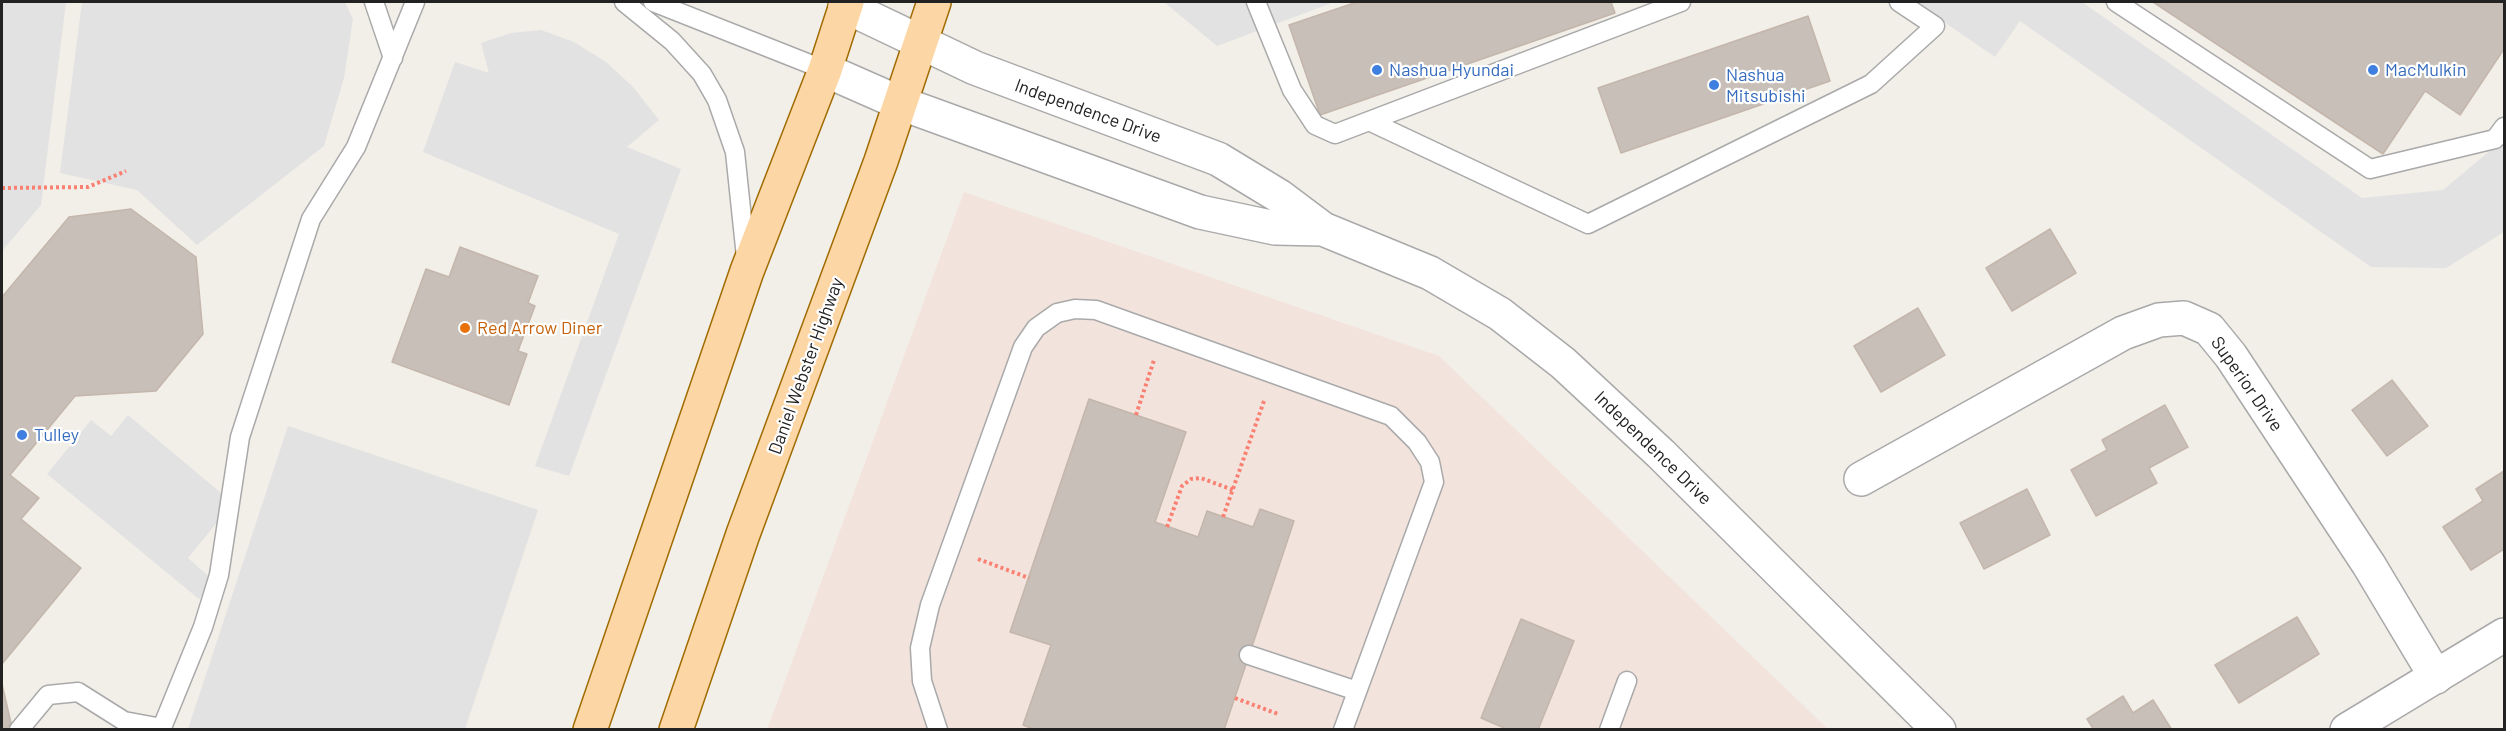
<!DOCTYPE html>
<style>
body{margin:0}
#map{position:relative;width:2506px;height:731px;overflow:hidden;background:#f2efe9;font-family:Barlow,sans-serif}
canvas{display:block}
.frame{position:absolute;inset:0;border:3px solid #222;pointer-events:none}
</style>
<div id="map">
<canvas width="2506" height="731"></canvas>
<div class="frame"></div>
</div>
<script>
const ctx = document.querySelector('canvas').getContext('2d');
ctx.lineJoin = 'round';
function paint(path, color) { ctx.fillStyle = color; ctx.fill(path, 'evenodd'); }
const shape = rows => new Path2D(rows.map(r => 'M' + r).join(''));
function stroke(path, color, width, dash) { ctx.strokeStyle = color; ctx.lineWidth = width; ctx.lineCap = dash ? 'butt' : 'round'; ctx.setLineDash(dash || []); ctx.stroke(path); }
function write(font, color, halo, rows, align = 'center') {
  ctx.font = font + ' Barlow,sans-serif'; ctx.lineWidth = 4.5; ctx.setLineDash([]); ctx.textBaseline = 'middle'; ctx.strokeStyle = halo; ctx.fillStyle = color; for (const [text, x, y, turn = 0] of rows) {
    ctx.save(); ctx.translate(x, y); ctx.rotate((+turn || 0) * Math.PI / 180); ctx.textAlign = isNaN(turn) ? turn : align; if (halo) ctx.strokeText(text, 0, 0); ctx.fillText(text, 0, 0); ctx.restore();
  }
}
paint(shape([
 [964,192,1439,356,1828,729,767,730]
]), '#f3e3dd');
paint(shape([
 [2,2,66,2,41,205,2,251],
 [82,2,345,2,353,19,344,78,324,146,197,245,137,190,60,173],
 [1164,2,1334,2,1217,46],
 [1915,2,2082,2,2362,198,2443,190,2504,139,2504,232,2446,268,2371,267,2020,21,1995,57],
 [541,30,574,42,606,62,633,87,659,120,627,147,681,169,569,476,535,466,619,234,423,152,455,62,489,73,481,43,511,33],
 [128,415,233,503,188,558,214,581,199,599,47,474,91,420,111,436],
 [288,426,538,510,465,729,188,729]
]), '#e2e2e2');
const building = shape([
 [1357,2,1611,2,1615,13,1320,115,1289,25,1357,2],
 [2153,2,2504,2,2504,49,2460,115,2425,91,2383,154,2153,2],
 [1808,16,1830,81,1621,153,1598,88,1808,16],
 [131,209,196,257,203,334,156,391,75,396,10,475,39,498,21,519,81,568,2,664,2,297,69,217,131,209],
 [2050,229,2076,273,2012,311,1986,268,2050,229],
 [460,247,538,276,528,303,535,306,518,351,527,354,509,405,392,362,426,269,449,277,460,247],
 [1918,308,1945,355,1881,392,1854,346,1918,308],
 [2392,380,2428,426,2387,456,2352,410,2392,380],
 [1089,399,1186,432,1155,522,1198,537,1207,511,1253,527,1260,509,1294,521,1224,730,1036,730,1023,725,1051,645,1010,632,1089,399],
 [2165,405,2188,447,2149,468,2157,483,2096,516,2071,470,2107,450,2102,440,2165,405],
 [2504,471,2504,549,2471,570,2443,527,2483,501,2476,489,2504,471],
 [2027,489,2050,535,1984,569,1960,523,2027,489],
 [2297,617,2319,654,2239,703,2215,665,2297,617],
 [1521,619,1574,641,1538,730,1509,730,1481,718,1521,619],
 [2,684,11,723,6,730,2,730,2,684],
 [2123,696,2133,713,2153,700,2172,730,2094,730,2087,719,2123,696]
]);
paint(building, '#c7bfb8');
stroke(building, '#c4b6ab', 1.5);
const service = shape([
 [374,2,393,58],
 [624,2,672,41,702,74,717,100,735,152,746,257],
 [653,2,825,70],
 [1256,2,1292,90,1315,125,1335,134,1681,2],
 [2116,2,2370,169,2495,139,2504,127],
 [1369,121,1588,224,1871,84,1935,26,1899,2],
 [1249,655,1357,691],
 [19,730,48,695,78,692,124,721,162,728],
 [161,730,203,627,219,575,240,437,311,219,356,147,415,2],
 [938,730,922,681,920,648,930,605,1023,347,1036,328,1057,313,1075,309,1096,310,1391,416,1417,442,1430,462,1434,482,1343,730],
 [1609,730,1627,681]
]);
const minor = shape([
 [1861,479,2123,333,2159,320,2184,318,2209,329,2231,356,2369,565,2436,677]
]);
const tertiary = shape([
 [845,6,975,68,1218,159,1279,196,1323,229,1430,273,1500,314,1563,363,1661,454,1939,730],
 [825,70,900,103,1200,212,1275,228,1323,229],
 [2347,730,2504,635]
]);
const primary = shape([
 [590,730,747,271,825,70,847,2],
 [676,730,743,534,881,161,934,2]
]);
stroke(service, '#a9a9a9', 21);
stroke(minor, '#a9a9a9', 36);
stroke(tertiary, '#a9a9a9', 36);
stroke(primary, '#a06b00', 36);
stroke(shape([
 [2,188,88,187,126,171],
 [1136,415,1154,360],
 [1223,517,1264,401],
 [1167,527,1182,486,1191,479,1201,478,1233,490],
 [978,559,1029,578],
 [1235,698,1278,714]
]), '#fa8072', 4, [3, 3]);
stroke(service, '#fff', 18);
stroke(minor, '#fff', 33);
stroke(tertiary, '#fff', 33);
stroke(primary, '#fcd6a4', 33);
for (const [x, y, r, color] of [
 [1377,70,6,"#3f7fe0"],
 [2373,70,6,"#3f7fe0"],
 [1714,85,6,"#3f7fe0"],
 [465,328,6,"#e8710a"],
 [22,435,6,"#3f7fe0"]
]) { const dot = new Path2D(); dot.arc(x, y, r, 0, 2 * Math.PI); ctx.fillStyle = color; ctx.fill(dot); stroke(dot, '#fff', 2); }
write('18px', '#366cbe', '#fff', [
 ["Nashua Hyundai",1389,70],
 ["MacMulkin",2385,70],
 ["Nashua",1726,75],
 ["Mitsubishi",1726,96],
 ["Tulley",34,435]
], 'left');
write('18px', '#222', '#fff', [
 ["Independence Drive",1088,111,20],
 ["Daniel Webster Highway",806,366,-70],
 ["Superior Drive",2247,384,55],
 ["Independence Drive",1653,448,44]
]);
write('18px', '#c56008', '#fff', [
 ["Red Arrow Diner",477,328]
], 'left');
</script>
